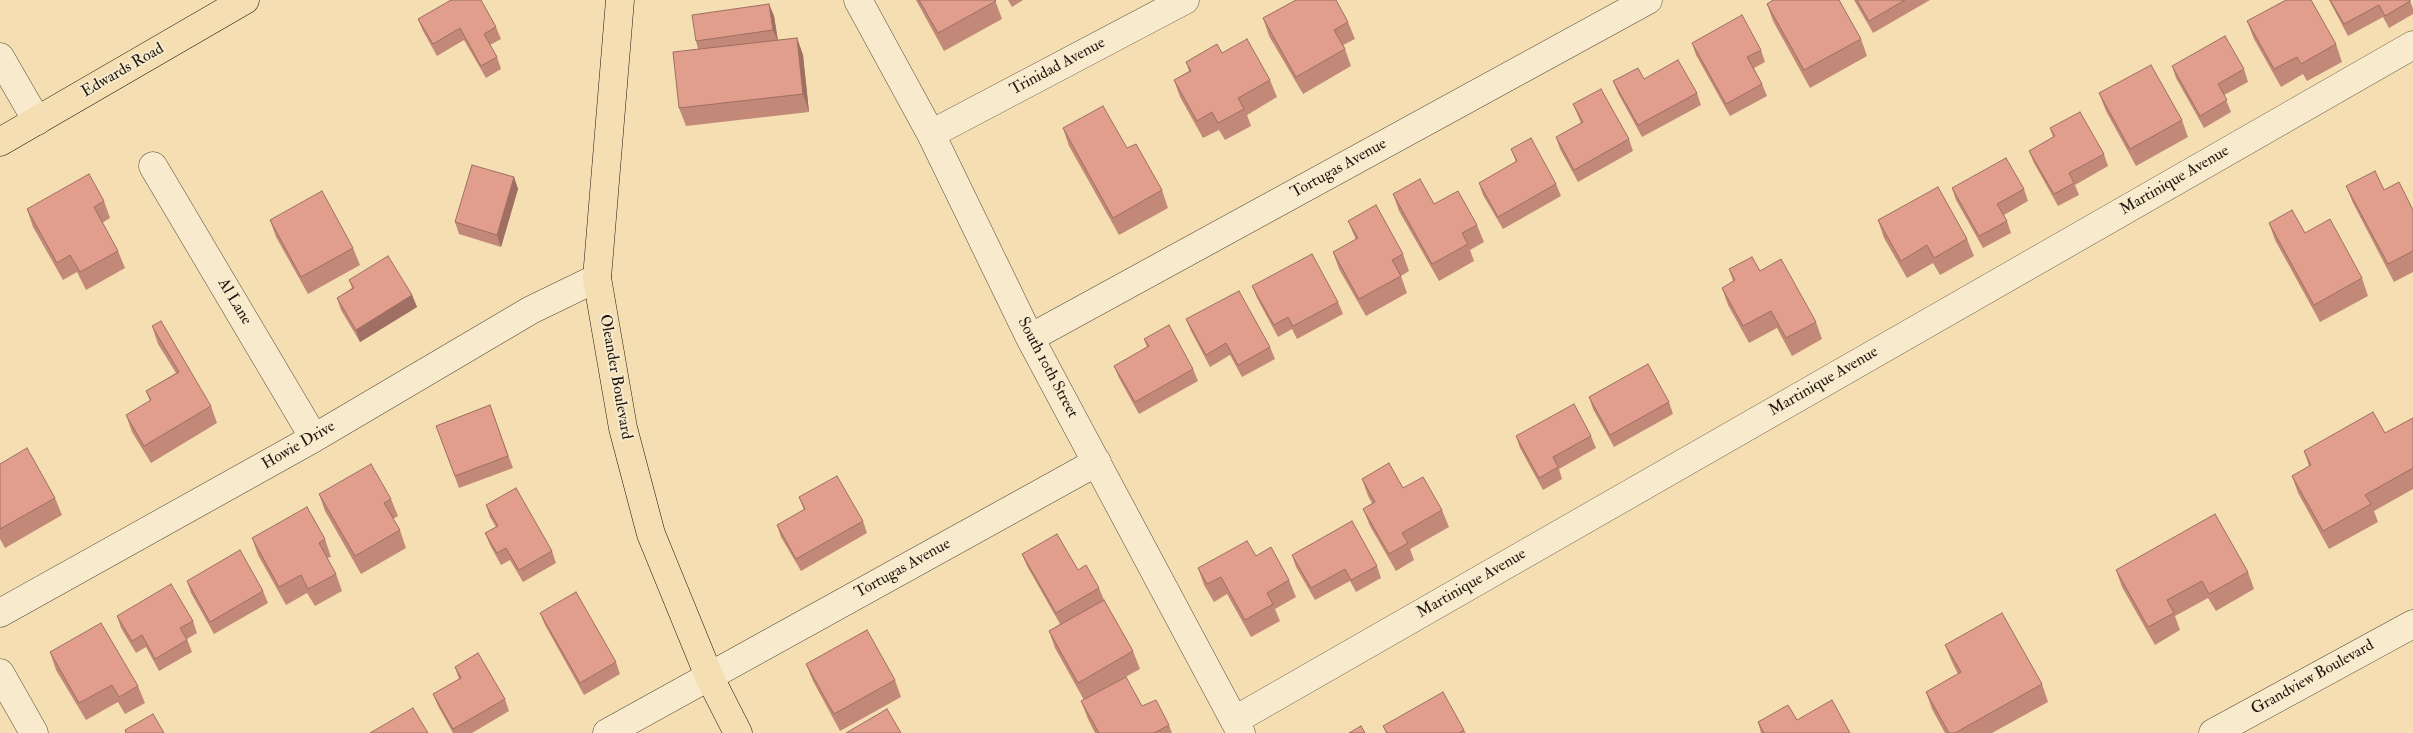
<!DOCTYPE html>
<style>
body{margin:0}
canvas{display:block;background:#f4deb2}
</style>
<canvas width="2413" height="733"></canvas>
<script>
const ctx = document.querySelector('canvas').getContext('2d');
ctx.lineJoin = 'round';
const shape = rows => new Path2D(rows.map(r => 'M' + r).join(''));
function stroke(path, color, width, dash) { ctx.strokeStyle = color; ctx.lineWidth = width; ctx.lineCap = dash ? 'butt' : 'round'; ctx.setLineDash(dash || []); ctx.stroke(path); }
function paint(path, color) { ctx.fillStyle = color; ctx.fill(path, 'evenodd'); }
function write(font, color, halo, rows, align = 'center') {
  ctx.font = font + ' "IM FELL Double Pica",serif'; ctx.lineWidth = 4; ctx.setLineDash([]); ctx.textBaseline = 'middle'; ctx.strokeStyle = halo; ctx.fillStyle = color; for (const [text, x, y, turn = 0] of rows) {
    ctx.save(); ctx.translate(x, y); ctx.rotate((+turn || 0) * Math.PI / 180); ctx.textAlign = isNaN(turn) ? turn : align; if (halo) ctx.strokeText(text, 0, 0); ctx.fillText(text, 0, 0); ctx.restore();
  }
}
const minor = shape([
 [858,0,931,134,1030,338,1241,733],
 [0,57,37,121],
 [931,134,1185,0],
 [153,166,314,438],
 [1030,338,1648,0],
 [0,613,314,438,531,310,597,278],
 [0,673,34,733],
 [1235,720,2413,45],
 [607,733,1097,462],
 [2213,733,2413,624]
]);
const major = shape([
 [620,0,597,278,623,428,651,534,709,676,738,733],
 [0,142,245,0]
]);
stroke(minor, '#554a38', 29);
stroke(major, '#201810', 29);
stroke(minor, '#f8eacd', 28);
stroke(major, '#f4deb2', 28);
paint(shape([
 [916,0,995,0,1002,19,944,51],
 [1008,0,1023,0,1012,7],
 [1854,0,1930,0,1873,33],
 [2329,0,2410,0,2413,9,2413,14,2389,28,2383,17,2348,36],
 [769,4,774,16,778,40,797,38,803,55,809,112,686,126,679,108,698,49,696,41],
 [1767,4,1861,39,1867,56,1810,88,1773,21],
 [1263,18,1348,22,1355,39,1343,45,1345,49,1351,66,1303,94,1269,36],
 [418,19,496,27,501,39,490,45,497,57,501,69,486,78,464,40,437,56,423,31],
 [2247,21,2336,44,2342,62,2307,81,2303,74,2281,87,2254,39],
 [1692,43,1761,50,1765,62,1754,68,1762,84,1767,96,1730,116,1696,55],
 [1222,53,1270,80,1277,97,1247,115,1251,126,1225,140,1219,130,1203,138,1180,97,1174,80,1189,71,1186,62],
 [2172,66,2244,69,2248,82,2224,95,2231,112,2204,128,2176,78],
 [1644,79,1697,93,1701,105,1642,137,1618,93,1613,81],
 [2099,93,2182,120,2188,137,2136,166,2106,111],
 [1573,104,1629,139,1633,151,1578,182,1560,149,1556,137,1581,123,1578,116],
 [1063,128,1127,148,1162,190,1168,208,1119,235,1069,146],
 [2050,128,2104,154,2108,166,2075,185,2079,195,2058,206,2034,163,2029,151,2053,137],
 [1511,149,1556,184,1561,196,1503,229,1483,195,1479,183,1516,162],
 [514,177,518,189,501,247,459,234,455,222],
 [2346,186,2384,190,2413,210,2413,272,2394,282,2353,203],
 [1952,188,2024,189,2028,201,2004,215,2007,221,2011,233,1983,248,1956,200],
 [1393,194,1434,204,1477,225,1484,242,1470,250,1474,261,1439,281,1399,211],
 [104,201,110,218,102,223,118,251,125,268,86,290,77,272,63,280,33,227,27,209],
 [270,220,353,248,360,265,308,294,276,237],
 [1878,220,1967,239,1974,256,1940,275,1933,263,1907,278,1884,238],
 [1348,221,1403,254,1409,271,1401,276,1407,293,1366,316,1339,269,1333,252,1356,240],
 [2269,223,2305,233,2362,278,2368,296,2320,322,2275,240],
 [1729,269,1760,271,1816,322,1822,339,1792,356,1777,328,1749,343,1728,305,1722,288,1733,281],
 [349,280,412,295,417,307,360,342,341,310,337,298,352,288],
 [1252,286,1338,302,1343,314,1297,339,1292,329,1278,337,1257,298],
 [1186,319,1270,347,1275,359,1242,377,1230,355,1210,367,1191,331],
 [152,326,211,406,217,423,151,463,132,432,126,415,150,401,146,391,176,373,158,344],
 [1144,339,1193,369,1198,381,1139,414,1119,378,1114,366,1147,347],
 [1589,397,1669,402,1673,414,1614,447,1593,409],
 [490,405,513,468,459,488,436,426],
 [2413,418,2413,489,2374,511,2378,522,2329,549,2298,493,2292,476,2309,466,2304,451,2385,433],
 [1516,436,1591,436,1596,448,1559,469,1562,479,1543,490,1520,448],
 [0,464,55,498,62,515,5,548,0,539],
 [1362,479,1403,488,1442,510,1449,527,1410,549,1414,560,1396,571,1370,526,1363,509,1372,503,1368,496],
 [319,494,391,499,398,516,393,519,400,530,406,548,361,574,325,511],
 [799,497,863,521,867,533,801,571,781,537,777,525,804,510],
 [486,505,552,551,556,563,523,582,510,560,501,565,490,545,485,533,496,527,490,517],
 [252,538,325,539,331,557,327,558,336,574,342,591,315,606,307,593,286,605,258,555],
 [1022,554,1078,570,1099,588,1104,600,1133,651,1140,669,1084,700,1055,648,1049,631,1060,624,1027,566],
 [1292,555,1377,566,1381,578,1356,592,1350,581,1315,600,1296,567],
 [1256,556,1289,580,1296,597,1275,609,1280,621,1251,637,1227,594,1214,602,1204,585,1198,568],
 [2116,570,2248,572,2254,589,2216,611,2208,598,2175,616,2180,630,2155,645,2122,587],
 [187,581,263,591,268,603,214,634,191,593],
 [540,613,616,662,620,674,584,695,545,625],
 [117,616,193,621,197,633,187,639,192,652,159,671,146,647,136,653,121,628],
 [1945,645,2042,684,2048,702,1992,733,1945,733,1932,709,1926,692,1958,674,1952,662],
 [50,652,138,686,145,703,125,714,118,702,86,720,56,670],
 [806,664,895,680,901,697,840,731,813,681],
 [455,667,505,699,509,711,472,733,453,733,438,706,433,694,459,679],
 [1081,701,1142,706,1169,725,1172,733,1095,733,1088,719],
 [1797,720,1850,733,1761,733,1758,722],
 [1383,726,1464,730,1466,733,1386,733]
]), '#c28878');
paint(shape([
 [769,4,774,16,778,42,773,30],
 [797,38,803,55,809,112,803,94],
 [514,177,518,189,501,247,497,235],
 [412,295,417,307,360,342,356,330]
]), '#9e6f62');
const building = shape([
 [451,0,481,0,496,27,484,34,497,57,481,66,460,28,433,44,418,19,451,0],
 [919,0,995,0,996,1,938,33,919,0],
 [1296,0,1336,0,1348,22,1334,30,1345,49,1296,77,1263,18,1296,0],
 [1773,0,1839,0,1861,39,1804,70,1767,4,1773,0],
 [1857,0,1905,0,1869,21,1857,0],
 [2286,0,2311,0,2336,44,2301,64,2297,57,2274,69,2247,21,2286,0],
 [2330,0,2410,0,2410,1,2385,16,2379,5,2344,24,2330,0],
 [769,4,773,30,696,41,692,15,769,4],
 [1742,15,1761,50,1747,57,1762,84,1726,104,1692,43,1742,15],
 [2225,36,2244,69,2218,84,2227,100,2200,116,2172,66,2225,36],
 [797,38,803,94,679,108,673,52,797,38],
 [1247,39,1270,80,1238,98,1244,109,1218,123,1212,112,1197,121,1174,80,1191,71,1186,62,1217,44,1222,53,1247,39],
 [1678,60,1697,93,1638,125,1613,81,1638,68,1644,79,1678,60],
 [2151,65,2182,120,2130,149,2099,93,2151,65],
 [1601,89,1629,139,1574,170,1556,137,1583,122,1573,104,1601,89],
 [1103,106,1127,148,1136,144,1162,190,1113,218,1063,128,1103,106],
 [2080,112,2104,154,2069,173,2074,183,2054,194,2029,151,2055,136,2050,128,2080,112],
 [1531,138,1556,184,1498,217,1479,183,1517,161,1511,149,1531,138],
 [2006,158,2024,189,1997,204,2007,221,1979,236,1952,188,2006,158],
 [472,165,514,177,497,235,455,222,472,165],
 [2375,171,2384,190,2399,182,2413,210,2413,251,2388,264,2346,186,2375,171],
 [89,174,104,201,94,207,118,251,80,272,70,255,57,263,27,209,89,174],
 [1420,179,1434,204,1458,191,1477,225,1462,233,1468,244,1432,264,1393,194,1420,179],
 [1938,187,1967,239,1934,258,1927,245,1901,261,1878,220,1938,187],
 [322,191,353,248,301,277,270,220,322,191],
 [1376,205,1403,254,1392,260,1401,276,1359,299,1333,252,1358,238,1348,221,1376,205],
 [2292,210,2305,233,2330,219,2362,278,2314,305,2269,223,2292,210],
 [1312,254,1338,302,1293,326,1288,317,1274,325,1252,286,1312,254],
 [388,256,412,295,356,330,337,298,354,288,349,280,388,256],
 [1752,257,1760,271,1781,259,1816,322,1786,338,1771,311,1743,326,1722,288,1735,280,1729,269,1752,257],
 [1239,291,1270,347,1238,365,1226,343,1206,355,1186,319,1239,291],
 [161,321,211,406,144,446,126,415,151,400,146,391,179,372,152,326,161,321],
 [1169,325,1193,369,1135,402,1114,366,1149,346,1144,339,1169,325],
 [1648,364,1669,402,1610,435,1589,397,1648,364],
 [1574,404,1591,436,1553,457,1558,467,1539,478,1516,436,1574,404],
 [490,405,508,456,455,476,436,426,490,405],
 [2373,412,2385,433,2413,418,2413,468,2365,495,2371,504,2323,531,2292,476,2311,465,2304,451,2373,412],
 [27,448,55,498,0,529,0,464,27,448],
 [1389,463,1403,488,1423,477,1442,510,1402,533,1408,543,1389,554,1363,509,1375,502,1362,479,1389,463],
 [371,464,391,499,384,503,400,530,355,556,319,494,371,464],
 [837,476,863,521,796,559,777,525,805,509,799,497,837,476],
 [516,488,552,551,519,570,506,548,497,553,485,533,498,526,486,505,516,488],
 [307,507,325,539,319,543,336,574,308,589,301,575,279,587,252,538,307,507],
 [2215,514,2248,572,2209,594,2202,581,2167,600,2174,613,2148,627,2116,570,2215,514],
 [1352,521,1377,566,1351,580,1345,569,1311,588,1292,555,1352,521],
 [1057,534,1078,570,1086,565,1099,588,1056,613,1022,554,1057,534],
 [1247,541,1256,556,1271,547,1289,580,1267,593,1273,604,1245,620,1221,577,1207,584,1198,568,1247,541],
 [240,550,263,591,210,622,187,581,240,550],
 [171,584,193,621,180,628,187,640,155,659,142,635,132,641,117,616,171,584],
 [576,592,616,662,580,683,540,613,576,592],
 [1104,600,1133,651,1078,683,1049,631,1104,600],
 [2002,613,2042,684,1955,733,1949,733,1926,692,1961,672,1945,645,2002,613],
 [101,623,138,686,119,697,112,685,79,703,50,652,101,623],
 [867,630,895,680,834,714,806,664,867,630],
 [478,653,505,699,453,729,433,694,461,678,455,667,478,653],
 [1126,677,1142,706,1156,700,1169,725,1154,733,1099,733,1081,701,1126,677],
 [1443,692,1464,730,1459,733,1387,733,1383,726,1443,692],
 [1832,700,1850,733,1764,733,1758,722,1788,705,1797,720,1832,700],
 [413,708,428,733,370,733,413,708],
 [887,709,901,733,846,733,887,709],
 [153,714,164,733,126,733,125,730,153,714],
 [1361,726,1365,733,1349,733,1361,726]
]);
paint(building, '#e29e8c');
stroke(building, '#9e6f62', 1);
write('16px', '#201810', '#f8eacd', [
 ["Trinidad Avenue",1058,67,-28],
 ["Edwards Road",123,71,-30],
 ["Tortugas Avenue",1339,169,-29],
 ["Martinique Avenue",2175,181,-30],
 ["Al Lane",234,302,59],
 ["South 10th Street",1047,368,62],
 ["Oleander Boulevard",615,377,80],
 ["Martinique Avenue",1824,382,-30],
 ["Howie Drive",299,446,-30],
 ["Tortugas Avenue",903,569,-29],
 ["Martinique Avenue",1472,584,-30],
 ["Grandview Boulevard",2313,678,-29]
]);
</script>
